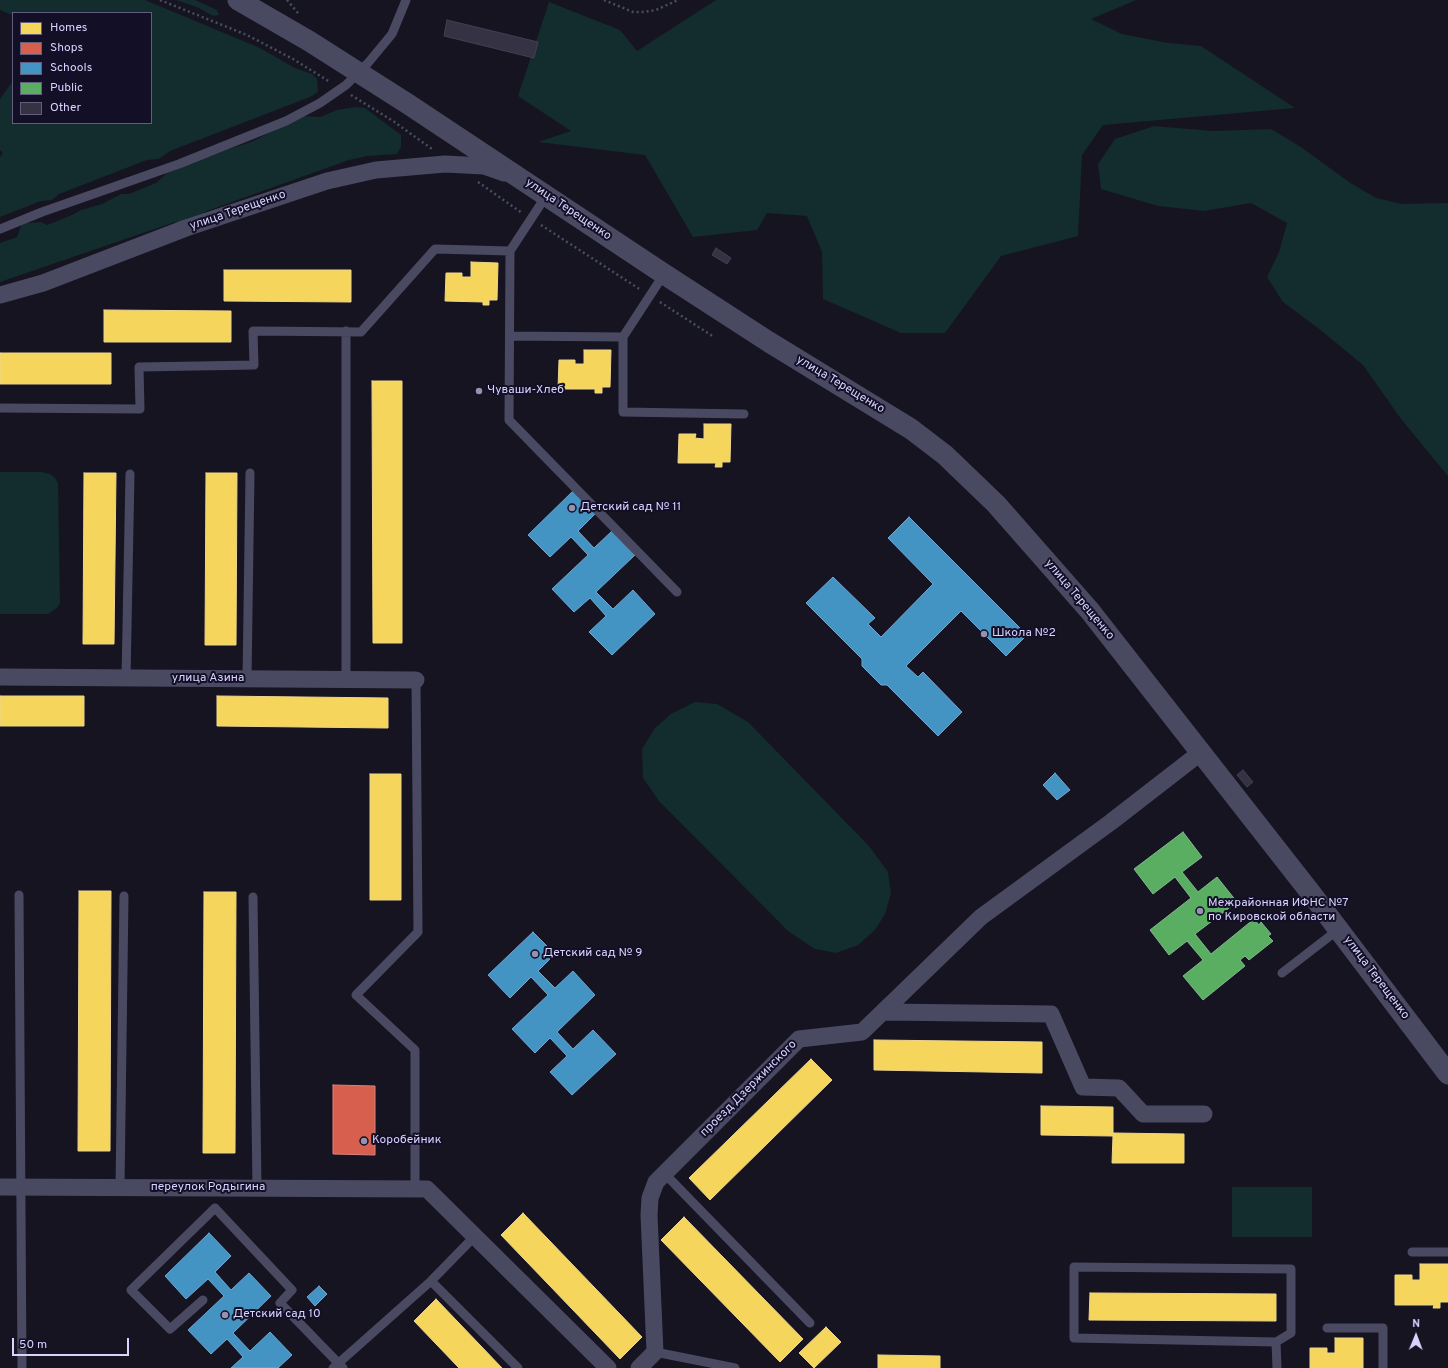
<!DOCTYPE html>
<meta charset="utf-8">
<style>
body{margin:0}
#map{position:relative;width:1448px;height:1368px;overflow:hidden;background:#161421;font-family:Overpass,sans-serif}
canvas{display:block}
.legend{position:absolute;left:12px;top:12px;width:140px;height:112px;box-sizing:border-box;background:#130f26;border:1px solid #625e7d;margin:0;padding:5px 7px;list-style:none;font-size:12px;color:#d9d4ff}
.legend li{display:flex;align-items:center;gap:8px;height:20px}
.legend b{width:20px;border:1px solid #625e7d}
.north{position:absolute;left:1396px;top:1316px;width:40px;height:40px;-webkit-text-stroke:3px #130f26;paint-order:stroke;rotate:1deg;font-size:11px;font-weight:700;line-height:16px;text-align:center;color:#d9d4ff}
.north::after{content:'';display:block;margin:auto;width:14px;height:18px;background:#d9d4ff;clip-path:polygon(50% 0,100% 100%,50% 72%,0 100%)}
.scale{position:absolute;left:12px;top:1338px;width:117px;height:18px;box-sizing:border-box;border:2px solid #d9d4ff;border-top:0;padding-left:5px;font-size:12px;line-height:14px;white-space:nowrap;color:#d9d4ff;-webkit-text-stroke:3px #130f26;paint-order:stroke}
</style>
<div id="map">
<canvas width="1448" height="1368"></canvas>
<ul class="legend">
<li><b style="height:11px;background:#f6d55c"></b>Homes</li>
<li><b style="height:11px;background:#d6604d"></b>Shops</li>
<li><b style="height:11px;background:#4393c3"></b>Schools</li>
<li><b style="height:11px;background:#5aae61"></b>Public</li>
<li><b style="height:11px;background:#343243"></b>Other</li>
</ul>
<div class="north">N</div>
<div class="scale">50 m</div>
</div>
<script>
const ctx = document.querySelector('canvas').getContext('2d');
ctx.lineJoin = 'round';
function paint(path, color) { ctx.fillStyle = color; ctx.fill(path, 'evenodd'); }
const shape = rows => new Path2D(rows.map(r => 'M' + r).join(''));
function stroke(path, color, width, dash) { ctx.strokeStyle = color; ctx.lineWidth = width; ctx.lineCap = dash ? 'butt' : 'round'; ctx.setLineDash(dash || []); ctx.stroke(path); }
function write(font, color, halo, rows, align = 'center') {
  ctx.font = font + ' Overpass,sans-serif'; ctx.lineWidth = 4; ctx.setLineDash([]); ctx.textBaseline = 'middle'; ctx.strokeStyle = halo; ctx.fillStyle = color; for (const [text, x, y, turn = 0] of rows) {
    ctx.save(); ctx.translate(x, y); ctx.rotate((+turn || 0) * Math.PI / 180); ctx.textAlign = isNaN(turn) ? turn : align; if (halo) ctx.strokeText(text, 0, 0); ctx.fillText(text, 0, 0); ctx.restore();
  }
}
paint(shape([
 [0,0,145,0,260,48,295,68,312,74,317,79,318,92,310,97,170,151,159,159,147,160,59,194,52,200,41,201,0,217,0,157,3,153,0,150,0,99,12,82,12,15,0,10],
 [13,13,151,13,151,123,13,123],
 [176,0,195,0,217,10,219,15,213,16,197,7],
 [716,0,1136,0,1091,19,1122,34,1168,43,1201,46,1295,108,1103,125,1082,155,1078,236,1001,256,945,333,901,333,823,299,822,252,807,216,767,213,757,230,693,237,645,155,538,142,571,131,518,96,549,2,620,30,637,51],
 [356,107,365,108,401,135,401,147,397,154,367,156,349,160,207,211,186,222,175,222,0,282,0,243,17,237,21,226,27,223,41,222,47,225,72,215,81,210,102,204,121,194,129,194,156,183,167,173,226,150,251,142,302,116,320,117,337,110],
 [1154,126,1213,131,1271,129,1301,147,1349,182,1376,198,1402,204,1448,203,1448,476,1401,419,1363,365,1318,328,1283,302,1267,277,1279,252,1287,223,1251,203,1204,211,1158,206,1101,189,1098,164,1115,139],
 [0,472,42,472,50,474,55,478,58,483,60,603,57,608,48,614,0,614],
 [695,702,717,704,748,722,869,846,888,872,891,893,885,914,875,930,858,945,836,953,815,949,788,931,659,801,643,778,642,749,655,728,671,714],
 [1232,1187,1312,1187,1312,1237,1232,1237]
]), '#132c2d');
const homes = shape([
 [471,262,498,263,497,300,489,300,489,305,483,305,483,302,445,301,446,273,462,273,462,277,471,277,471,262],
 [224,270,351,270,351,302,224,301,224,270],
 [104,310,231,311,231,342,104,342,104,310],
 [584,350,611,350,610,387,602,387,602,393,595,393,595,389,558,389,559,360,575,360,575,364,584,364,584,350],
 [0,353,111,353,111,384,0,384,0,353],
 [372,381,402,381,402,643,373,643,372,381],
 [704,424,731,424,730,462,722,462,722,467,715,467,716,463,678,463,679,434,696,434,695,438,704,439,704,424],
 [84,473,116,473,114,644,83,644,84,473],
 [206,473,237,473,236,645,205,645,206,473],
 [0,696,84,696,84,726,0,726,0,696],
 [217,696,388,698,388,728,217,726,217,696],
 [370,774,401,774,401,900,370,900,370,774],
 [79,891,111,891,110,1151,78,1151,79,891],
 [204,892,236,892,235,1153,203,1153,204,892],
 [874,1040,1042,1042,1042,1073,874,1070,874,1040],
 [811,1059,832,1080,710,1200,689,1178,811,1059],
 [1041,1106,1113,1107,1113,1133,1184,1134,1184,1163,1112,1163,1113,1136,1041,1135,1041,1106],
 [523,1213,642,1337,620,1359,501,1235,523,1213],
 [684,1217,803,1339,780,1362,661,1240,684,1217],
 [1420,1264,1448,1264,1448,1302,1440,1302,1440,1308,1433,1308,1434,1305,1395,1305,1395,1275,1412,1275,1412,1280,1420,1280,1420,1264],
 [1090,1293,1276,1294,1276,1321,1089,1320,1090,1293],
 [436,1299,502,1368,459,1368,414,1321,436,1299],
 [826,1327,841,1342,814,1368,799,1353,826,1327],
 [1335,1338,1363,1338,1363,1368,1310,1368,1310,1348,1327,1348,1327,1353,1335,1353,1335,1338],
 [878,1355,940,1356,940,1368,878,1368,878,1355]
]);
paint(homes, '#f6d55c');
stroke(homes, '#edd58d', 1);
const shops = shape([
 [333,1085,375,1086,375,1155,333,1154,333,1085]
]);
paint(shops, '#d6604d');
stroke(shops, '#d78382', 1);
const schools = shape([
 [573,491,595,514,578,531,594,548,612,531,635,555,596,592,613,609,633,590,655,614,612,655,589,632,606,616,590,598,574,612,552,589,588,555,571,537,550,557,528,535,573,491],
 [909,517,1027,635,1006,656,961,611,906,666,918,677,923,672,962,712,938,736,887,685,881,685,862,666,862,659,806,603,833,577,875,618,868,624,881,637,933,584,888,538,909,517],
 [1055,773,1070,790,1057,800,1043,785,1055,773],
 [533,932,555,954,538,971,555,988,573,971,595,995,557,1032,573,1049,593,1030,616,1054,572,1095,550,1072,567,1056,550,1038,535,1053,512,1029,548,995,531,977,510,998,488,975,533,932],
 [209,1233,231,1256,215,1272,231,1290,249,1273,271,1296,233,1333,250,1351,270,1332,292,1355,278,1368,231,1368,243,1357,227,1339,211,1354,188,1330,224,1296,208,1279,186,1299,165,1276,209,1233],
 [319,1286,327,1294,315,1306,307,1297,319,1286]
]);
paint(schools, '#4393c3');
stroke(schools, '#70a6d5', 1);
const public = shape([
 [1183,832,1202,857,1182,872,1198,892,1217,877,1237,902,1195,934,1211,954,1254,919,1259,925,1261,922,1271,934,1268,936,1273,941,1249,960,1245,956,1240,960,1245,966,1203,1000,1183,976,1203,960,1187,941,1169,955,1150,930,1191,898,1175,877,1153,894,1134,869,1183,832]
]);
paint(public, '#5aae61');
stroke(public, '#80b990', 1);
const building = shape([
 [447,20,538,42,534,58,444,36,447,20],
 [716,248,731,258,727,264,712,255,716,248],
 [1243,770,1253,782,1247,787,1237,775,1243,770]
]);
paint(building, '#343243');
stroke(building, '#433f54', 1);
stroke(shape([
 [160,0,247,35,293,59,330,82],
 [287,0,298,13],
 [604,0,633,12,644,12,656,10,678,0],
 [351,95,393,121,432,149],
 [478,182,522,213],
 [541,225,641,290],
 [660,302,714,337]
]), '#44505f', 2.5, [2, 3]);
stroke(shape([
 [546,196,510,251,509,420,677,592],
 [0,229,42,212,179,164,286,121,320,103,346,85,368,63,392,34,406,0],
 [510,336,623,337,664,274],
 [623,337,623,412,744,414],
 [0,408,140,409,139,367,254,365,253,331,361,332,435,249,510,251],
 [126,678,130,474],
 [247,679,250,473],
 [346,680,346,331],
 [19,895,22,1368],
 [253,897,257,1188],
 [1282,973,1339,929],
 [665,1174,810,1323],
 [120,1187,124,896],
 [415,1188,415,1050,356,995,418,932,416,680],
 [475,1236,431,1281,518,1368],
 [1412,1252,1448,1252],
 [1074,1267,1291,1269,1291,1333,1276,1342,1074,1338,1074,1267],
 [203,1300,170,1329,131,1290,215,1208,292,1290,280,1303,343,1368],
 [1327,1328,1383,1328,1383,1368],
 [1276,1342,1277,1368],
 [655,1352,735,1368],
 [333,1368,431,1281]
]), '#4a4962', 9);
stroke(shape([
 [0,295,43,283,186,228,327,181,376,170,445,164,484,166,504,173],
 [0,677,416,680],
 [884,1012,1051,1014,1083,1087,1119,1088,1143,1114,1204,1114],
 [0,1187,427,1189,608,1368],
 [639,1368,655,1352,649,1215,650,1198,656,1182,799,1039,862,1032,981,917,1111,822,1200,753]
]), '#4a4962', 17);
stroke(shape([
 [238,0,309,41,408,104,664,274,769,342,911,429,945,455,996,504,1090,611,1310,892,1448,1074]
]), '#4a4962', 21);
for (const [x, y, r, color] of [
 [479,391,4,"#9591b1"],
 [572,508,4,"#9591b1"],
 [984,634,4,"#9591b1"],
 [1200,911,4,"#9591b1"],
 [535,954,4,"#9591b1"],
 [364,1141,4,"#9591b1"],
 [225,1315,4,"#9591b1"]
]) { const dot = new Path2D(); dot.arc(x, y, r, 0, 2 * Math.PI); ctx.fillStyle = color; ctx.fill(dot); stroke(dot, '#130f26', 1.5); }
write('12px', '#d9d4ff', '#130f26', [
 ["улица Терещенко",568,210,34],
 ["улица Терещенко",238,211,-19],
 ["улица Терещенко",840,385,31],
 ["улица Терещенко",1079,600,50],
 ["улица Азина",208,679],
 ["улица Терещенко",1376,978,53],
 ["проезд Дзержинского",749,1089,-45],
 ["переулок Родыгина",208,1188]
]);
write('12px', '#d9d4ff', '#130f26', [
 ["Чуваши-Хлеб",487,391],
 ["Детский сад № 11",580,508],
 ["Школа №2",992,634],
 ["Межрайонная ИФНС №7",1208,904],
 ["по Кировской области",1208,918],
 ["Детский сад № 9",543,954],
 ["Коробейник",372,1141],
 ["Детский сад 10",233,1315]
], 'left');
</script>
